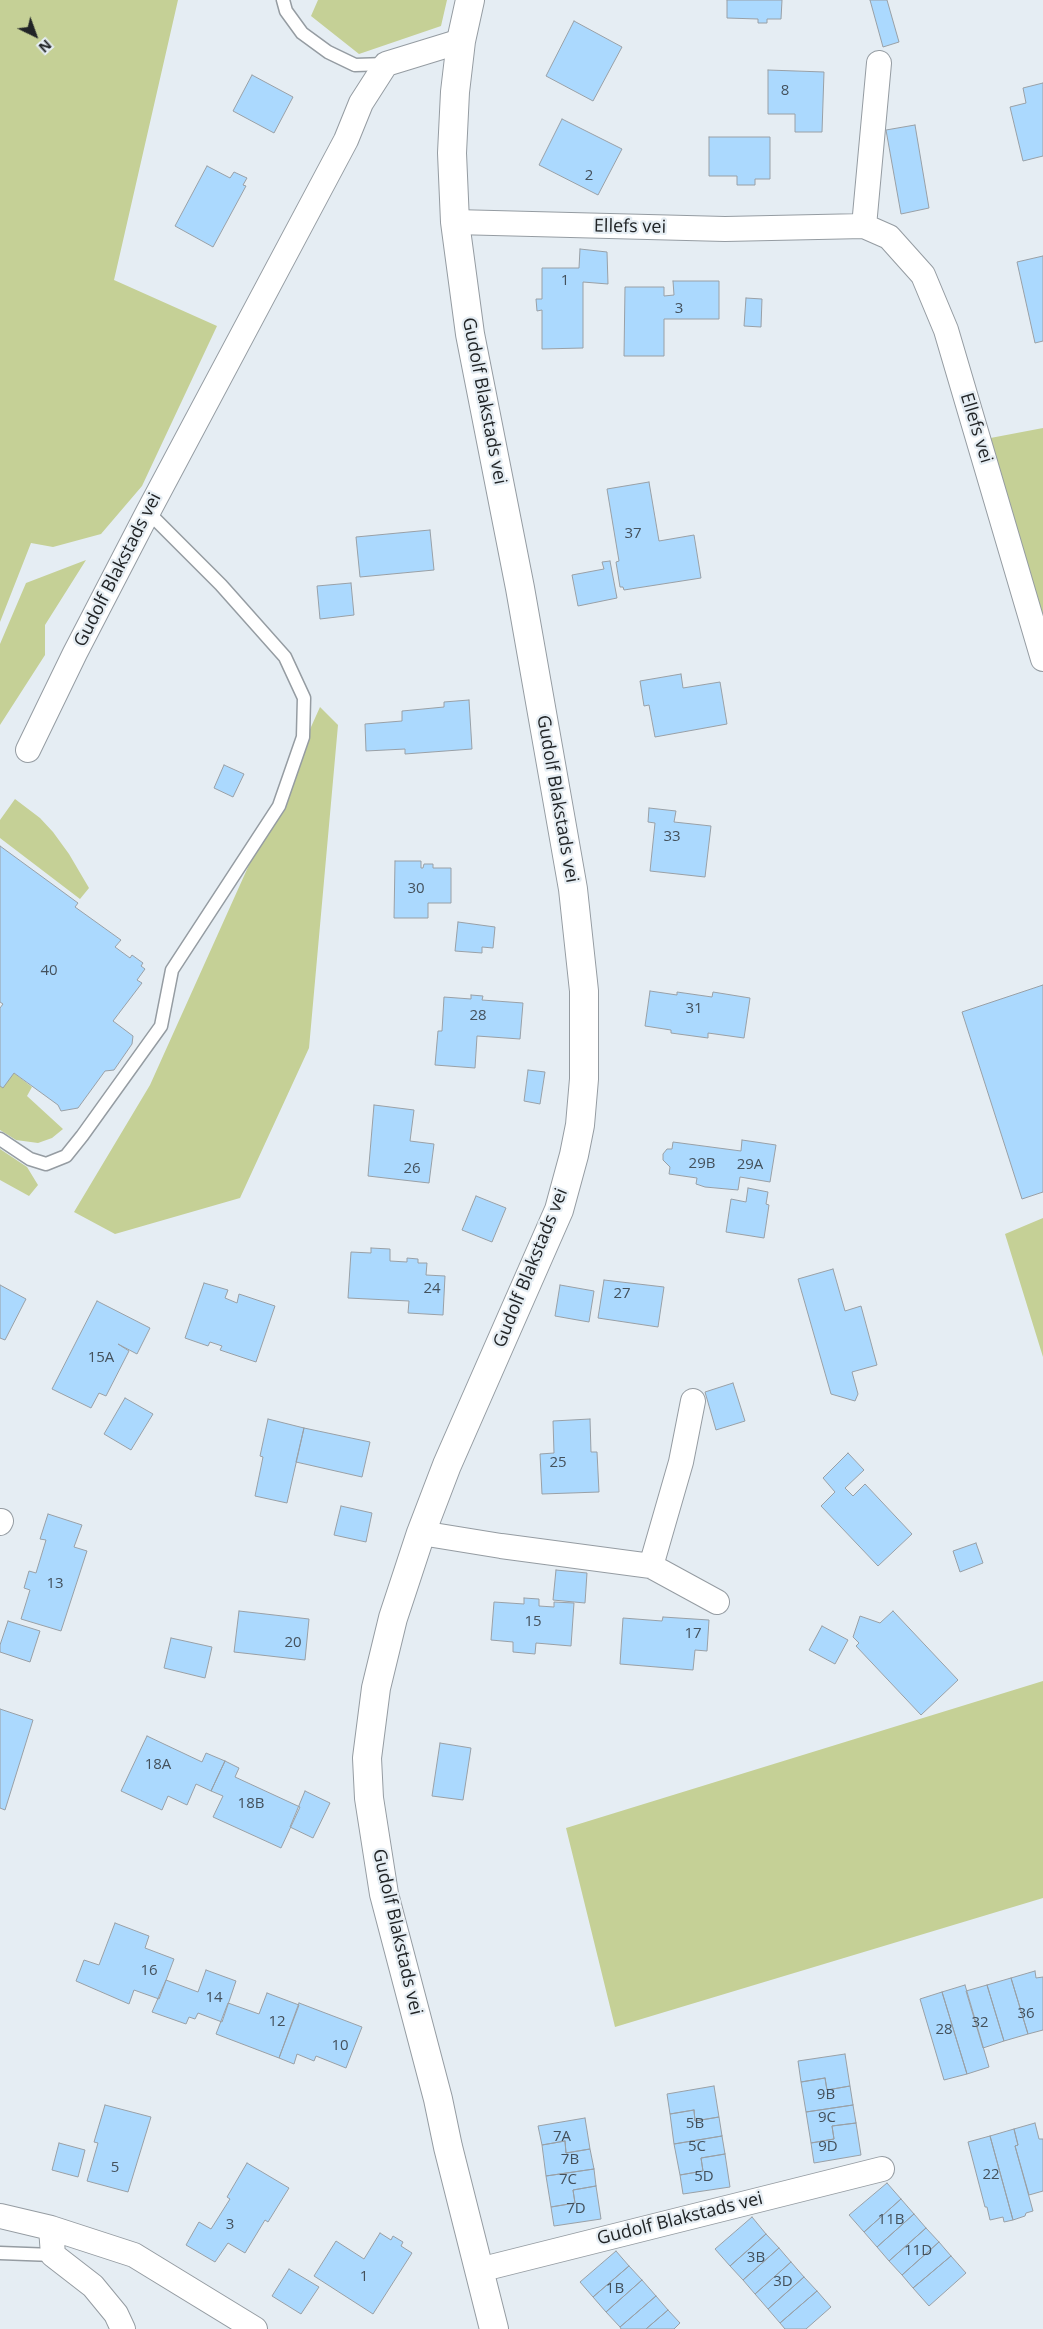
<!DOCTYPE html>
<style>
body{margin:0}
#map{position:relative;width:1043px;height:2329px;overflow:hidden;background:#e5edf3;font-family:"Open Sans",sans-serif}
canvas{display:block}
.north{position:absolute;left:10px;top:10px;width:50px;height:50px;-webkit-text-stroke:4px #e5edf3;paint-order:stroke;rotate:138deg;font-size:14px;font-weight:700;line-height:20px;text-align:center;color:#212426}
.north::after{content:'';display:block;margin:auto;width:18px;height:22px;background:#212426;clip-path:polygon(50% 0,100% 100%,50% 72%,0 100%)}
</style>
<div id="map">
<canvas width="1043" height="2329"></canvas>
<div class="north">N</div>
</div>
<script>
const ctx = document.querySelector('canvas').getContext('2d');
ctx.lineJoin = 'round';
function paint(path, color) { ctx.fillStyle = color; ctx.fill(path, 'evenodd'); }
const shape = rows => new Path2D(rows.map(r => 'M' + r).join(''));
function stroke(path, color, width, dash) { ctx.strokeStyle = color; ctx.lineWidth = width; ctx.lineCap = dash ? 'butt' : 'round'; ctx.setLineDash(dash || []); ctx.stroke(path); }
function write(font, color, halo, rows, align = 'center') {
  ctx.font = font + ' "Open Sans",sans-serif'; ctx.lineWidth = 4.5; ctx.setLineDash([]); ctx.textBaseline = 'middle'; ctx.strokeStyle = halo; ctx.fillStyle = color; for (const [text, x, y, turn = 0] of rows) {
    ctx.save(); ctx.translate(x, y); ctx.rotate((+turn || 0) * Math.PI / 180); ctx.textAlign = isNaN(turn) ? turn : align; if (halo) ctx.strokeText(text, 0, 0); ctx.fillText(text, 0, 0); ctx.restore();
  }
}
paint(shape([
 [0,0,178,0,114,280,217,326,142,486,101,534,53,547,31,543,0,622],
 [318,0,447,0,441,26,359,54,311,16],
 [1043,428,1043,659,980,440],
 [86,560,45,625,45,655,0,725,0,644,26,583],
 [320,707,338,725,309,1048,240,1198,115,1234,74,1212,150,1085],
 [15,799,40,818,53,832,69,854,89,888,80,899,0,838,0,820],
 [14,1073,32,1087,27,1096,63,1129,52,1138,38,1143,16,1140,0,1130,0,1085],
 [0,1149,27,1167,38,1185,29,1196,0,1180],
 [1043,1218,1043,1357,1005,1234],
 [1043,1681,1043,1898,615,2027,566,1828]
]), '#c5d096');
const building = shape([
 [727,0,782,0,781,19,767,19,767,23,758,23,758,19,727,18,727,0],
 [870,0,887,0,899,42,883,47,870,0],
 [574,21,622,47,593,101,546,76,574,21],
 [768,70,824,72,822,132,795,132,795,114,768,114,768,70],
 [252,75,293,97,274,133,233,111,252,75],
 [1043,83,1043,156,1023,161,1010,107,1026,103,1023,88,1043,83],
 [562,119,622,149,598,195,539,165,562,119],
 [915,125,929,208,901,214,886,130,915,125],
 [709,137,770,137,770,179,755,179,755,185,737,185,737,176,709,176,709,137],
 [207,166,230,178,234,172,247,178,243,185,246,186,213,247,175,226,207,166],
 [580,249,607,252,608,284,583,282,583,348,542,349,542,310,537,311,536,299,542,299,542,268,579,268,580,249],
 [1043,256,1043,341,1035,343,1017,262,1043,256],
 [673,281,719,281,719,319,664,319,664,356,624,356,625,287,664,287,664,296,674,295,673,281],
 [746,298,762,299,761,327,744,326,746,298],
 [649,482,659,541,694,535,701,578,624,590,623,587,620,587,616,562,619,561,607,489,649,482],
 [430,530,434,570,360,577,356,537,430,530],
 [610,561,617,598,578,606,572,575,604,569,602,562,610,561],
 [351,583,354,615,320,619,317,586,351,583],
 [681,674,683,688,720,682,727,724,655,737,649,705,644,706,640,681,681,674],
 [469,700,472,749,405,754,405,749,366,751,365,724,402,721,402,711,444,707,444,702,469,700],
 [224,765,244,774,233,797,214,788,224,765],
 [649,808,676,811,674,822,711,826,705,877,650,871,655,823,648,822,649,808],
 [0,846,78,903,75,907,121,940,115,947,130,958,132,955,143,963,141,966,145,969,137,980,142,983,113,1021,133,1036,132,1044,114,1070,105,1071,78,1108,61,1111,58,1105,14,1073,3,1088,0,1086,0,1008,3,1004,0,1002,0,846],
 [395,861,421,861,421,868,423,868,424,864,433,864,433,868,451,868,451,903,428,903,428,918,394,918,395,861],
 [458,922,495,927,493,948,482,947,482,953,455,951,458,922],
 [1043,985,1043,1192,1022,1199,962,1012,1043,985],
 [650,991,677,995,677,992,712,997,713,992,750,998,744,1038,708,1033,708,1038,671,1033,671,1030,645,1026,650,991],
 [471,995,483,996,482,1000,523,1003,520,1039,477,1036,475,1068,435,1065,438,1031,442,1031,444,997,471,999,471,995],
 [528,1070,545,1072,540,1104,524,1101,528,1070],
 [374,1105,414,1110,410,1141,434,1144,429,1183,368,1176,374,1105],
 [742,1140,776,1145,770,1182,740,1177,738,1190,705,1187,696,1184,697,1178,669,1174,670,1167,663,1160,663,1154,667,1149,672,1149,673,1142,741,1151,742,1140],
 [748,1188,768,1192,766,1204,769,1205,764,1238,726,1232,731,1199,746,1202,748,1188],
 [476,1196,506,1208,492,1242,462,1230,476,1196],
 [371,1248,390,1249,390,1261,407,1262,407,1258,418,1259,418,1263,427,1263,426,1275,445,1276,443,1315,408,1313,409,1301,348,1298,351,1252,371,1253,371,1248],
 [833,1269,845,1311,861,1306,877,1365,852,1372,858,1394,855,1401,831,1394,798,1279,833,1269],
 [604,1280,664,1287,658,1327,598,1318,604,1280],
 [204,1283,228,1290,225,1298,237,1303,239,1294,275,1306,256,1362,220,1350,222,1346,210,1342,208,1346,185,1338,204,1283],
 [0,1285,26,1299,5,1340,0,1338,0,1285],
 [560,1285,594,1291,589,1322,555,1316,560,1285],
 [97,1301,150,1328,137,1354,118,1344,129,1351,106,1396,99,1393,91,1408,52,1389,97,1301],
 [733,1383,745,1421,716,1430,705,1392,733,1383],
 [125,1398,153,1414,131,1450,104,1434,125,1398],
 [268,1419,304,1428,287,1503,255,1496,263,1457,260,1456,268,1419],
 [590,1419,591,1452,597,1452,599,1492,542,1494,540,1454,554,1453,553,1421,590,1419],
 [304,1428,370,1442,362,1477,296,1462,304,1428],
 [848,1453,864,1470,845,1488,853,1496,865,1484,912,1534,878,1566,821,1506,835,1492,823,1478,848,1453],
 [341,1506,372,1513,366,1542,334,1535,341,1506],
 [48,1514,82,1525,74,1547,87,1551,61,1631,21,1619,30,1590,24,1588,29,1571,36,1573,46,1540,40,1539,48,1514],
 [976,1543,983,1563,960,1572,953,1551,976,1543],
 [556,1570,587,1573,585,1603,553,1600,556,1570],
 [524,1598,539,1599,539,1606,554,1607,554,1602,574,1603,571,1646,536,1643,535,1654,513,1652,513,1642,491,1640,494,1602,524,1604,524,1598],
 [239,1611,309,1619,305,1660,234,1652,239,1611],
 [893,1611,958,1680,921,1715,856,1646,859,1643,853,1637,860,1616,880,1623,893,1611],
 [663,1617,709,1620,707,1651,695,1650,693,1670,620,1664,623,1618,662,1621,663,1617],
 [8,1621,40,1631,30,1662,0,1652,0,1645,8,1621],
 [822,1626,848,1640,835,1664,809,1650,822,1626],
 [171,1638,212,1647,205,1678,164,1668,171,1638],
 [0,1709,33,1720,5,1810,0,1808,0,1709],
 [147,1736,202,1762,206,1753,225,1761,211,1791,196,1784,187,1805,168,1796,162,1810,121,1791,147,1736],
 [440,1743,471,1748,463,1800,432,1796,440,1743],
 [225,1761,239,1768,235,1777,300,1807,281,1848,213,1817,223,1796,211,1791,225,1761],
 [305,1791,330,1803,313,1838,290,1827,305,1791],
 [115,1923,149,1936,145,1948,174,1959,159,1999,134,1990,129,2004,76,1981,84,1960,99,1965,115,1923],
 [206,1970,236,1981,222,2022,198,2013,195,2019,189,2017,186,2024,152,2012,166,1980,198,1992,206,1970],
 [1035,1971,1036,1978,1043,1977,1043,2030,1028,2034,1011,1978,1035,1971],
 [1011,1978,1028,2034,1004,2041,987,1985,1011,1978],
 [965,1985,989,2067,967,2074,942,1992,965,1985],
 [987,1985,1004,2041,983,2048,966,1991,987,1985],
 [942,1992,967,2074,944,2080,920,1999,942,1992],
 [267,1993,299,2005,279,2058,216,2034,228,2003,259,2014,267,1993],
 [299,2003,362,2027,346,2068,316,2056,314,2061,297,2054,294,2064,279,2058,299,2003],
 [845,2054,850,2086,827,2090,825,2078,801,2082,798,2061,845,2054],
 [825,2078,827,2090,850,2086,853,2105,806,2112,801,2082,825,2078],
 [714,2086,719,2117,695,2121,694,2110,670,2114,667,2094,714,2086],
 [105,2105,151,2117,128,2192,87,2181,98,2143,94,2142,105,2105],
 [853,2105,856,2123,832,2126,834,2139,811,2143,806,2112,853,2105],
 [694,2110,695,2121,719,2117,722,2136,674,2144,670,2114,694,2110],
 [585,2118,590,2149,566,2153,565,2141,542,2145,538,2126,585,2118],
 [856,2123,861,2155,814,2163,811,2143,834,2139,832,2126,856,2123],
 [1035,2123,1039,2139,1043,2139,1043,2191,1029,2195,1015,2146,1018,2145,1014,2129,1035,2123],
 [1014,2129,1018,2145,1015,2146,1033,2211,1026,2213,1025,2216,1013,2220,990,2136,1014,2129],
 [722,2136,725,2154,701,2158,703,2171,680,2175,674,2144,722,2136],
 [990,2136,1013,2220,1004,2222,1003,2217,990,2220,987,2207,985,2207,968,2142,990,2136],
 [565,2141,566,2153,590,2149,594,2169,546,2176,542,2145,565,2141],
 [59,2143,85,2150,78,2177,52,2170,59,2143],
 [725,2154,730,2187,683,2194,680,2175,703,2171,701,2158,725,2154],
 [247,2163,289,2188,268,2222,265,2220,245,2253,228,2243,215,2262,186,2245,199,2222,211,2229,230,2199,227,2197,247,2163],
 [594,2169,596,2186,573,2190,575,2203,551,2207,546,2176,594,2169],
 [887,2183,901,2199,864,2232,849,2215,887,2183],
 [596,2186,601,2219,554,2226,551,2207,575,2203,573,2190,596,2186],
 [901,2199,914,2214,877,2247,864,2232,901,2199],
 [914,2214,926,2228,889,2261,877,2247,914,2214],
 [752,2217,766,2234,730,2266,715,2249,752,2217],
 [926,2228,939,2242,902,2275,889,2261,926,2228],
 [380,2233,391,2240,393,2236,403,2242,401,2246,412,2253,373,2314,314,2276,336,2241,364,2259,380,2233],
 [766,2234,779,2248,743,2280,730,2266,766,2234],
 [939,2242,951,2256,913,2288,902,2275,939,2242],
 [779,2248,791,2262,755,2294,743,2280,779,2248],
 [616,2251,629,2266,593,2297,580,2282,616,2251],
 [951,2256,966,2273,929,2306,913,2288,951,2256],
 [791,2262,804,2277,768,2309,755,2294,791,2262],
 [629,2266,642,2280,606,2312,593,2297,629,2266],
 [289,2269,319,2287,301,2314,272,2296,289,2269],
 [804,2277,817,2291,780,2323,768,2309,804,2277],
 [642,2280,656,2296,620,2327,606,2312,642,2280],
 [817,2291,831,2307,806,2329,785,2329,780,2323,817,2291],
 [656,2296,668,2310,646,2329,621,2329,620,2327,656,2296],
 [668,2310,680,2323,674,2329,646,2329,668,2310]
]);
paint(building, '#abd9fe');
stroke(building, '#99a0a6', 1);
const service = shape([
 [283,0,286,11,302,33,328,52,355,65,386,64],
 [0,1139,30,1159,46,1164,66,1156,82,1136,161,1026,172,970,279,806,303,737,304,698,285,657,221,585,148,512],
 [0,2253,53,2255]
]);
const minor = shape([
 [455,222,725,229,864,226,889,237,923,275,946,330,1043,659],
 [864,226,879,63],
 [28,750,75,653,148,512,346,140,361,103,386,64,461,41],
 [0,1523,1,1521],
 [421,1533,501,1546,651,1566,717,1602],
 [651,1566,681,1462,693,1401],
 [0,2216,51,2228,134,2255,255,2329],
 [51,2228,53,2255,93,2286,116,2314,123,2329],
 [479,2270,882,2169]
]);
const tertiary = shape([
 [470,0,461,41,455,92,452,153,455,222,470,334,520,588,573,889,584,991,584,1079,580,1125,574,1155,559,1210,447,1465,421,1533,393,1618,376,1688,367,1758,369,1798,384,1894,438,2099,448,2147,494,2329]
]);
stroke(service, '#959ca2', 15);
stroke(minor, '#959ca2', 26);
stroke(tertiary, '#959ca2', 30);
stroke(service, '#fff', 12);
stroke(minor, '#fff', 24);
stroke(tertiary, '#fff', 28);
write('15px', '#44515c', null, [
 ["8",785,91],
 ["2",589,176],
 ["1",565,281],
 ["3",679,309],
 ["37",633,534],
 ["33",672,837],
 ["30",416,889],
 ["40",49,971],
 ["31",694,1009],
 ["28",478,1016],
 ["29B",702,1164],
 ["29A",750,1165],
 ["26",412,1169],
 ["24",432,1289],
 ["27",622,1294],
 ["15A",101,1358],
 ["25",558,1463],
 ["13",55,1584],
 ["15",533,1622],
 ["17",693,1634],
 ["20",293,1643],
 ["18A",158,1765],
 ["18B",251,1804],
 ["16",149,1971],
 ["14",214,1998],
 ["36",1026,2014],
 ["12",277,2022],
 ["32",980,2023],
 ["28",944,2030],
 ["10",340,2046],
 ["9B",826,2095],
 ["9C",827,2118],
 ["5B",695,2124],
 ["7A",562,2137],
 ["5C",697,2147],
 ["9D",828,2147],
 ["7B",570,2160],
 ["5",115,2168],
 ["22",991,2175],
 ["5D",704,2177],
 ["7C",568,2180],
 ["7D",576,2209],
 ["11B",891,2220],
 ["3",230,2225],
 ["11D",918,2251],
 ["3B",756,2258],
 ["1",364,2277],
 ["3D",783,2282],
 ["1B",615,2289]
]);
write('18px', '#212426', '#e5edf3', [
 ["Ellefs vei",630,227,1],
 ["Gudolf Blakstads vei",484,401,79],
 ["Ellefs vei",976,428,73],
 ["Gudolf Blakstads vei",118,570,-63],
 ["Gudolf Blakstads vei",557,799,80],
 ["Gudolf Blakstads vei",531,1268,-68],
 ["Gudolf Blakstads vei",397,1932,77],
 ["Gudolf Blakstads vei",680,2219,-14]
]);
</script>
